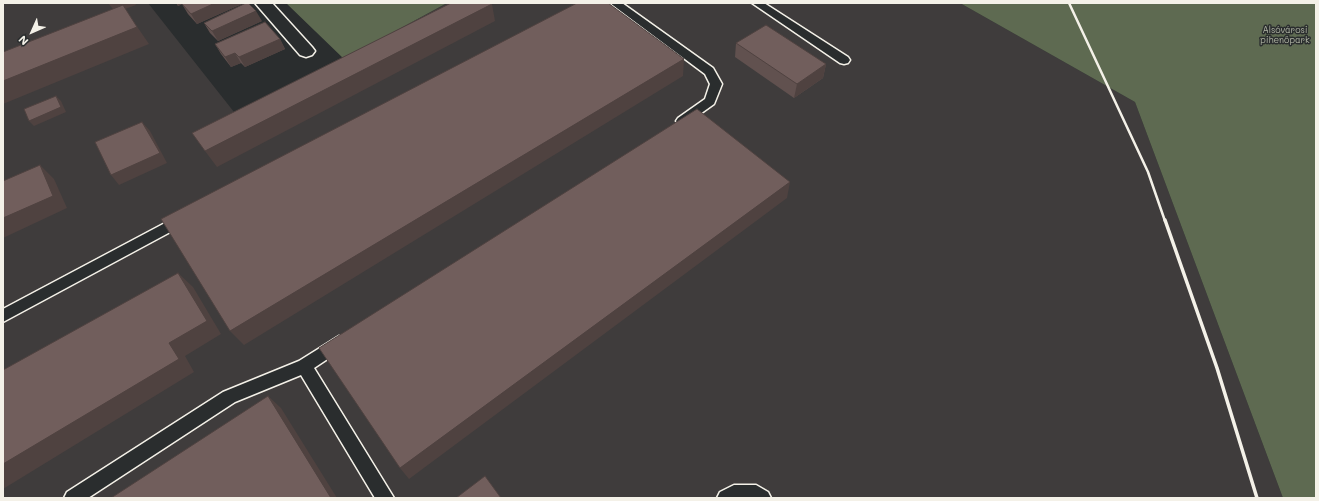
<!DOCTYPE html>
<meta charset="utf-8">
<style>
body{margin:0}
#map{position:relative;width:1319px;height:501px;overflow:hidden;background:#2a2d2e;font-family:Mali,sans-serif}
canvas{display:block}
.frame{position:absolute;inset:0;border:4px solid #f4f1e8;pointer-events:none}
.north{position:absolute;left:12px;top:12px;width:40px;height:40px;-webkit-text-stroke:3px #2a2d2e;paint-order:stroke;rotate:225deg;font-size:11px;font-weight:700;line-height:16px;text-align:center;color:#f4f1e8}
.north::after{content:'';display:block;margin:auto;width:14px;height:18px;background:#f4f1e8;clip-path:polygon(50% 0,100% 100%,50% 72%,0 100%)}
</style>
<div id="map">
<canvas width="1319" height="501"></canvas>
<div class="frame"></div>
<div class="north">N</div>
</div>
<script>
const ctx = document.querySelector('canvas').getContext('2d');
ctx.lineJoin = 'round';
function paint(path, color) { ctx.fillStyle = color; ctx.fill(path, 'evenodd'); }
const shape = rows => new Path2D(rows.map(r => 'M' + r).join(''));
function stroke(path, color, width, dash) { ctx.strokeStyle = color; ctx.lineWidth = width; ctx.lineCap = dash ? 'butt' : 'round'; ctx.setLineDash(dash || []); ctx.stroke(path); }
function write(font, color, halo, rows, align = 'center') {
  ctx.font = font + ' Mali,sans-serif'; ctx.lineWidth = 3; ctx.setLineDash([]); ctx.textBaseline = 'middle'; ctx.strokeStyle = halo; ctx.fillStyle = color; for (const [text, x, y, turn = 0] of rows) {
    ctx.save(); ctx.translate(x, y); ctx.rotate((+turn || 0) * Math.PI / 180); ctx.textAlign = isNaN(turn) ? turn : align; if (halo) ctx.strokeText(text, 0, 0); ctx.fillText(text, 0, 0); ctx.restore();
  }
}
paint(shape([
 [3,3,148,3,234,112,344,59,447,3,960,3,1135,102,1283,498,3,498]
]), '#3f3c3c');
paint(shape([
 [286,3,447,3,344,59],
 [960,3,1316,3,1316,498,1283,498,1135,102]
]), '#5e6a51');
const service = shape([
 [610,3,622,3,713,68,722,84,714,104,686,124,682,125,678,124,676,121,678,118,705,99,710,84,705,74,610,3],
 [752,3,764,3,848,57,850,60,848,63,844,64,840,63,752,3],
 [182,214,187,215,189,219,187,223,3,322,3,309,182,214],
 [339,336,344,338,347,343,344,348,314,368,394,498,375,498,301,375,235,402,88,498,64,498,67,492,223,392,299,361,339,336],
 [734,485,756,485,768,492,771,498,717,498,720,492,734,485]
]);
const minor = shape([
 [255,3,272,3,312,47,315,51,312,55,306,57,300,55,255,3]
]);
stroke(service, '#f4f1e8', 3);
stroke(minor, '#f4f1e8', 3);
paint(service, '#2a2d2e');
paint(minor, '#2a2d2e');
stroke(shape([
 [1069,3,1148,172,1165,221]
]), '#f4f1e8', 2.5);
stroke(shape([
 [1165,220,1217,368,1257,498]
]), '#f4f1e8', 3.5);
paint(shape([
 [176,3,244,3,197,24,188,14,182,4,178,6],
 [262,21,218,41,210,33,204,23],
 [280,39,285,49,245,67,241,63,231,67,221,54,215,44],
 [736,43,826,64,823,78,794,98,735,57]
]), '#61514f');
paint(shape([
 [108,3,135,3,136,5,125,9,149,44,3,104,3,81,116,13],
 [177,3,184,3,178,6],
 [215,3,244,3,197,24,191,14],
 [492,4,495,21,217,167,205,151],
 [256,11,262,21,218,41,212,31],
 [280,39,285,49,245,67,239,57],
 [235,53,241,63,231,67,225,57],
 [684,59,683,76,244,345,230,331],
 [826,64,823,78,794,98,797,84],
 [56,96,61,101,66,112,34,126,29,121],
 [142,122,150,131,167,163,119,185,111,175],
 [40,165,54,179,67,208,3,238,3,218],
 [790,182,787,198,409,479,400,468],
 [178,273,193,287,221,334,185,356,194,372,3,489,3,464,169,343],
 [268,396,281,408,337,498,331,498]
]), '#4f4240');
const building = shape([
 [184,3,215,3,191,14,182,4,184,3],
 [246,3,248,3,256,11,212,31,204,23,246,3],
 [451,3,491,3,492,4,205,151,192,133,451,3],
 [577,3,608,3,684,59,230,331,161,219,577,3],
 [123,5,137,27,3,81,3,52,123,5],
 [265,22,280,39,239,57,235,53,225,57,215,44,265,22],
 [766,25,826,64,797,84,736,43,766,25],
 [56,96,61,107,29,121,24,109,56,96],
 [697,109,790,182,400,468,319,348,697,109],
 [142,122,160,153,111,175,95,142,142,122],
 [40,165,53,196,3,218,3,181,40,165],
 [178,273,207,321,169,343,179,359,3,464,3,370,178,273],
 [268,396,331,498,111,498,268,396],
 [485,476,501,498,456,498,485,476]
]);
paint(building, '#715e5c');
stroke(building, '#4f4240', 1);
write('9px', '#b0b4a4', '#2a2d2e', [
 ["Alsóvárosi",1285,30],
 ["pihenőpark",1285,40]
]);
</script>
